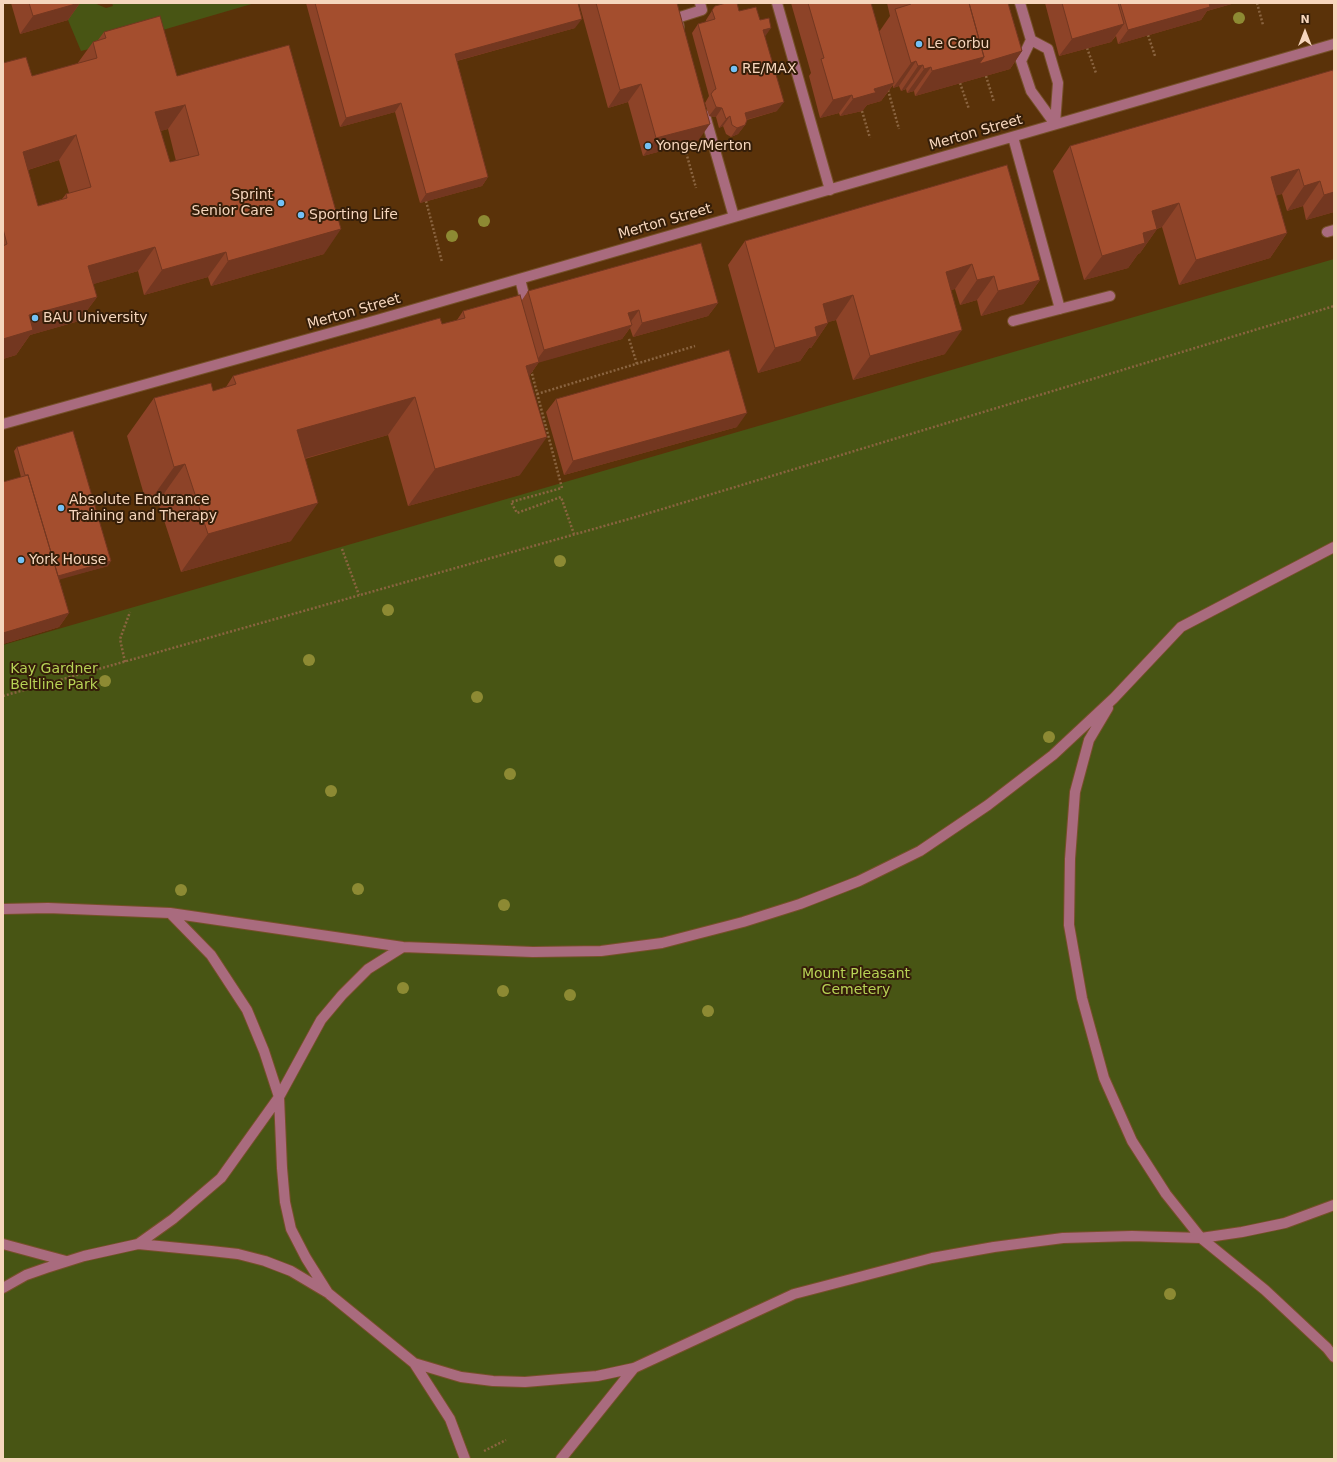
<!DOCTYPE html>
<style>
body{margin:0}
#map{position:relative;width:1337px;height:1462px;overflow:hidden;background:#5a3209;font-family:"DejaVu Sans",sans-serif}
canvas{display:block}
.frame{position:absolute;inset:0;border:4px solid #f6d6bd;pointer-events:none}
.north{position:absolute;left:1285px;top:12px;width:40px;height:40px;-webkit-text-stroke:3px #351e09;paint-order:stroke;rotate:0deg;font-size:11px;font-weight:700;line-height:16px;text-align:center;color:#f6d6bd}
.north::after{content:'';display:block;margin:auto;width:14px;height:18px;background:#f6d6bd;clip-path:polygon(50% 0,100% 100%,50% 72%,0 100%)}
</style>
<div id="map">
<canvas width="1337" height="1462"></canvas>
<div class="frame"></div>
<div class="north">N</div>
</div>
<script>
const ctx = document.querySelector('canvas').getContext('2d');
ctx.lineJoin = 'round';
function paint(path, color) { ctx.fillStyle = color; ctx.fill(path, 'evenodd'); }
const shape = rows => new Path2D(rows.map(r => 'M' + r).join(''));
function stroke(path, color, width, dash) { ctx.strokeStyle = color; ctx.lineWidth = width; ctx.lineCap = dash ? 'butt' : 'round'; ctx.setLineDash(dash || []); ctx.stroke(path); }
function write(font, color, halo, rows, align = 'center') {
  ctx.font = font + ' "DejaVu Sans",sans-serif'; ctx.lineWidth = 4; ctx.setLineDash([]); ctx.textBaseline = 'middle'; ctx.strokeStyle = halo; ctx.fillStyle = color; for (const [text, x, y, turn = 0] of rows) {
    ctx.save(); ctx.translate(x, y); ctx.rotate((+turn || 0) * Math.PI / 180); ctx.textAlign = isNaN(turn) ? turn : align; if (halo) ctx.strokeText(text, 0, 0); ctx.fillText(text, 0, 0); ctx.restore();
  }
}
paint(shape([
 [74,3,94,3,106,8,113,6,112,3,255,3,149,34,81,51,68,20,64,6],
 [1334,259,1334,1459,3,1459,3,645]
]), '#485514');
const minor = shape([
 [777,3,830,190],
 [1020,3,1031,40,1048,49,1058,83,1055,124,1031,91,1021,61,1031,40],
 [679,27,677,18,702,10,700,3],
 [705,115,734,217],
 [1013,137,1060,309],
 [1327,232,1334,230],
 [520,279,526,303],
 [1013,321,1110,296],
 [3,424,377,320,1334,44],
 [1108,708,1089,740,1075,792,1070,859,1069,925,1082,998,1104,1078,1132,1141,1166,1194,1201,1238,1265,1290,1327,1348,1334,1357],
 [3,909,48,908,170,913,403,947,533,952,601,951,662,943,743,922,800,904,859,881,920,851,988,805,1053,755,1114,698,1181,627,1334,547],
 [170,913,211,955,247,1010,264,1051,279,1097,282,1168,285,1202,291,1229,306,1258,328,1293],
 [3,1244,66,1261],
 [138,1244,211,1251,238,1254,265,1261,291,1271,328,1293,414,1363,450,1419,465,1459],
 [3,1288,26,1275,46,1268,84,1256,138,1244,173,1219,221,1178,279,1097,321,1020,342,995,368,969,403,947],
 [414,1363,461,1377,493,1381,525,1382,597,1376,634,1368],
 [561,1459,634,1368,794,1294,932,1258,994,1247,1063,1238,1132,1236,1201,1238,1242,1232,1285,1223,1334,1205]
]);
stroke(minor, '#765029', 12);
stroke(shape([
 [1257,3,1263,25],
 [1148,35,1155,56],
 [1087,48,1096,73],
 [986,76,994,102],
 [960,83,969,109],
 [888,90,899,129],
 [862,111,870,138],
 [684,145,696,188],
 [426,201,442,262],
 [629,339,637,364],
 [531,370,562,488,511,502,517,513,561,497,574,534],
 [537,394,695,346],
 [342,549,359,595],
 [125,662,120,639,130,612],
 [3,696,636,517,1334,306],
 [484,1451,506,1440]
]), '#8a6440', 2.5, [2, 2]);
stroke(minor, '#a96b7e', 10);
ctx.fillStyle = '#8d8a33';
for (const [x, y] of [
 [1239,18],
 [484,221],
 [452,236],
 [560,561],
 [388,610],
 [309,660],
 [105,681],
 [477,697],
 [1049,737],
 [510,774],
 [331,791],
 [358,889],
 [181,890],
 [504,905],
 [403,988],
 [503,991],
 [570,995],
 [708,1011],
 [1170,1294]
]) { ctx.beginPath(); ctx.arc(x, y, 6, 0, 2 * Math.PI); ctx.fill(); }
paint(shape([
 [11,3,80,3,68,20,20,34],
 [306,3,578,3,575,28,457,61,488,177,482,186,420,203,395,112,340,127],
 [579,3,677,3,698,141,643,156,628,102,608,108],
 [791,3,871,3,879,32,890,16,887,3,1008,3,1022,51,1010,69,915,96,914,91,907,93,906,89,901,91,899,86,893,88,893,85,881,101,867,105,863,110,862,111,840,116,839,113,820,118,809,76,811,73],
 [1045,3,1235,3,1207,11,1201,20,1118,44,1116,36,1111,42,1059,56],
 [715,6,739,11,765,37,777,111,747,120,745,125,738,134,731,137,726,134,723,126,719,128,716,117,709,116,705,103,709,96,692,33,698,24,706,22,706,20],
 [104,32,177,76,324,254,211,286,208,277,144,295,138,271,93,284,97,297,79,321,30,335,16,355,3,359,3,63,32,76,77,64,93,42,98,40],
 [168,129,176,161,170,162,160,131],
 [59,160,69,193,66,194,62,199,38,206,28,170],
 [1334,75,1334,212,1306,220,1303,206,1287,211,1282,194,1276,195,1287,233,1270,258,1179,285,1162,227,1157,229,1140,253,1138,254,1128,268,1084,280,1053,171,1070,146],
 [1007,165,1040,280,1023,304,981,316,977,300,960,305,955,289,951,290,945,354,853,380,836,320,828,322,828,323,811,348,809,348,800,361,758,373,728,265,745,241],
 [528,291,718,303,708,316,633,337,630,328,622,339,539,362,529,376,520,475,408,506,388,435,305,459,291,541,181,572,158,502,147,505,127,436,154,398,213,391,226,387,233,376,442,324,457,320,463,311,522,300],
 [556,399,737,427,564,475,546,412],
 [17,447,108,566,59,579,69,613,59,627,3,644,3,482,21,477,14,451]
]), '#8d4328');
paint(shape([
 [79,3,80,3,68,20,20,34,33,16],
 [1209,3,1235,3,1207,11,1201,20,1118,44,1128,30],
 [582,19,575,28,449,63,455,54],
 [1124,24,1111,42,1059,56,1072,39],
 [771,28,764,38,763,30],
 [1022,51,1010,69,915,96,932,71,984,57],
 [916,61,899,86,893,88,911,63],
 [923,65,906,89,901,91,918,66],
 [931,67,914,91,907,93,924,69],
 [894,83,881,101,867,105,863,110,862,111,840,116,853,99,874,89],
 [641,84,628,102,608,108,620,90],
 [852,95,839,113,820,118,833,100],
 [784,102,777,111,738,122,745,113],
 [401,103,395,112,340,127,346,118],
 [185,105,168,129,138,137,155,112],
 [716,107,722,108,716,117,709,116],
 [730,116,723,126,719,128,726,119],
 [710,124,698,141,643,156,656,138],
 [745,125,738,134,731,137,737,128],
 [76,135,59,160,5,177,23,152],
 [1299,169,1282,194,1254,202,1271,177],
 [488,177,482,186,420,203,426,194],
 [1320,181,1303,206,1287,211,1304,186],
 [1334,192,1334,212,1306,220,1324,195],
 [1179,203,1162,227,1143,233,1157,229,1140,253,1138,254,1128,268,1084,280,1102,256,1152,211],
 [341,229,324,254,211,286,228,261],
 [1287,233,1270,258,1179,285,1196,260],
 [155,247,138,271,70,291,88,266],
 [226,252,208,277,144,295,162,270],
 [972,264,955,289,929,296,946,272],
 [994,276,977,300,960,305,977,280],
 [1040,280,1023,304,981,316,998,291],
 [853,295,836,320,806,328,823,304],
 [97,297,79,321,30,335,16,355,3,359,3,339,29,315],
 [718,303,708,316,633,337,642,323],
 [639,310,629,324,628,313],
 [828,323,811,348,809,348,800,361,758,373,775,348,815,327],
 [632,325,622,339,534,364,544,350],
 [962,330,945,354,853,380,870,356],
 [539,362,512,400,526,366],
 [415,397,388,435,270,468,297,430],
 [747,413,737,427,564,475,573,461],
 [547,437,520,475,408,506,435,469],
 [185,464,158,502,147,505,174,467],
 [318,503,291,541,181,572,208,534],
 [111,561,108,566,51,582,55,577],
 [69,613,59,627,3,644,3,633]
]), '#733720');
const building = shape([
 [29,3,79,3,33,16,29,3],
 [315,3,578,3,582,19,455,54,488,177,426,194,401,103,346,118,315,3],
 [596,3,677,3,710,124,656,138,641,84,620,90,596,3],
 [726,3,737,3,739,11,756,7,760,20,769,18,771,28,763,30,784,102,745,113,747,120,745,125,737,128,732,125,730,116,726,119,722,108,716,107,711,94,714,90,716,89,698,24,715,19,712,10,715,6,726,3],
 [808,3,871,3,894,83,874,89,876,93,874,93,853,99,852,95,833,100,821,59,824,58,808,3],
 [911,3,969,3,984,57,932,71,931,67,924,69,923,65,918,66,916,61,911,63,895,9,911,4,911,3],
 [969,3,1008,3,1022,51,979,64,984,57,969,3],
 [1062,3,1118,3,1124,24,1072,39,1062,3],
 [1120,3,1209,3,1210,7,1128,30,1120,3],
 [160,16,177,76,289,45,341,229,228,261,226,252,162,270,155,247,88,266,97,297,29,315,33,330,3,339,3,246,7,244,3,229,3,63,26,57,32,76,97,58,93,42,106,38,104,32,160,16],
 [185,105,199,155,170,162,155,112,185,105],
 [76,135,91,187,66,194,67,198,38,206,23,152,76,135],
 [1333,70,1334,75,1334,192,1324,195,1320,181,1304,186,1299,169,1271,177,1287,233,1196,260,1179,203,1152,211,1157,229,1143,233,1145,243,1102,256,1070,146,1333,70],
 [1007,165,1040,280,998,291,994,276,977,280,972,264,946,272,962,330,870,356,853,295,823,304,828,323,815,327,817,336,775,348,745,241,1007,165],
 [701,243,718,303,642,323,639,310,628,313,632,325,544,350,528,291,701,243],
 [520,295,539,362,526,366,547,437,435,469,415,397,297,430,318,503,208,534,185,464,174,467,154,398,211,383,213,391,236,384,233,376,440,318,442,324,465,318,463,311,520,295],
 [729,350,747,413,573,461,556,399,729,350],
 [73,431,111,561,58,576,28,475,25,475,17,447,73,431],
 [28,475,69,613,3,633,3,482,28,475]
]);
paint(building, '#a44e2e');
stroke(building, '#733720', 1);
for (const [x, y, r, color] of [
 [919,44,4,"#73c1f6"],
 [734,69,4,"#73c1f6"],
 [648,146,4,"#73c1f6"],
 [281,203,4,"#73c1f6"],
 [301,215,4,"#73c1f6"],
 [35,318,4,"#73c1f6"],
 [61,508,4,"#73c1f6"],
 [21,560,4,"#73c1f6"]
]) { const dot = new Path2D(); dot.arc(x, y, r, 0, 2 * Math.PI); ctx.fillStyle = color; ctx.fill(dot); stroke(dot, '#351e09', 1.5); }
write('14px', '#f6d6bd', '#351e09', [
 ["Le Corbu",927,44],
 ["RE/MAX",742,69],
 ["Yonge/Merton",656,146],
 ["Sprint",273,195,"right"],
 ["Senior Care",273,211,"right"],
 ["Sporting Life",309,215],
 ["BAU University",43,318],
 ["Absolute Endurance",69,500],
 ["Training and Therapy",69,516],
 ["York House",29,560]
], 'left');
write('14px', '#f6d6bd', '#351e09', [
 ["Merton Street",976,133,-16],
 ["Merton Street",665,222,-16],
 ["Merton Street",354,312,-16]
]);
write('14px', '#b7d255', '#351e09', [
 ["Kay Gardner",54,669],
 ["Beltline Park",54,685],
 ["Mount Pleasant",856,974],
 ["Cemetery",856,990]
]);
</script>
